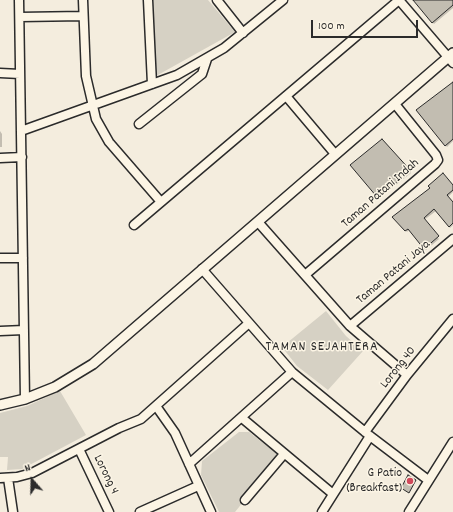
<!DOCTYPE html>
<style>
body{margin:0}
#map{position:relative;width:453px;height:512px;overflow:hidden;background:#f4edde;font-family:Dekko,sans-serif}
canvas{display:block}
.north{position:absolute;left:12px;top:460px;width:40px;height:40px;-webkit-text-stroke:3px #fcf5e5;paint-order:stroke;rotate:340deg;font-size:11px;font-weight:700;line-height:16px;text-align:center;color:#2b2b2b}
.north::after{content:'';display:block;margin:auto;width:14px;height:18px;background:#2b2b2b;clip-path:polygon(50% 0,100% 100%,50% 72%,0 100%)}
.scale{position:absolute;left:311px;top:20px;width:107px;height:18px;box-sizing:border-box;border:2px solid #2b2b2b;border-top:0;padding-left:5px;font-size:12px;line-height:14px;white-space:nowrap;color:#2b2b2b;-webkit-text-stroke:3px #fcf5e5;paint-order:stroke}
</style>
<div id="map">
<canvas width="453" height="512"></canvas>
<div class="north">N</div>
<div class="scale">100 m</div>
</div>
<script>
const ctx = document.querySelector('canvas').getContext('2d');
ctx.lineJoin = 'round';
function paint(path, color) { ctx.fillStyle = color; ctx.fill(path, 'evenodd'); }
const shape = rows => new Path2D(rows.map(r => 'M' + r).join(''));
function stroke(path, color, width, dash) { ctx.strokeStyle = color; ctx.lineWidth = width; ctx.lineCap = dash ? 'butt' : 'round'; ctx.setLineDash(dash || []); ctx.stroke(path); }
function write(font, color, halo, rows, align = 'center') {
  ctx.font = font + ' Dekko,sans-serif'; ctx.lineWidth = 3; ctx.setLineDash([]); ctx.textBaseline = 'middle'; ctx.strokeStyle = halo; ctx.fillStyle = color; for (const [text, x, y, turn = 0] of rows) {
    ctx.save(); ctx.translate(x, y); ctx.rotate((+turn || 0) * Math.PI / 180); ctx.textAlign = isNaN(turn) ? turn : align; if (halo) ctx.strokeText(text, 0, 0); ctx.fillText(text, 0, 0); ctx.restore();
  }
}
paint(shape([
 [152,0,208,0,235,32,156,76],
 [326,311,346,336,363,351,328,390,297,366,282,347],
 [60,391,86,435,22,469,7,470,8,457,0,457,0,413,27,406],
 [239,432,249,432,276,453,277,460,235,512,219,512,201,475,202,461]
]), '#d6d1c4');
paint(shape([
 [414,0,453,0,453,8,434,24],
 [453,84,453,141,447,147,419,112],
 [0,131,2,134,2,147,0,147],
 [352,167,410,171,411,173,379,198],
 [453,186,453,192,448,197,453,204,453,225,450,228,436,211,424,220,439,239,426,250,409,230,407,232,395,219]
]), '#0003');
const building = shape([
 [413,0,453,0,453,5,432,23,413,0],
 [453,82,453,139,445,146,416,110,453,82],
 [382,139,411,171,377,197,350,165,382,139],
 [443,173,453,185,453,190,447,195,453,202,453,223,449,227,434,209,424,218,439,236,424,249,408,229,405,231,392,217,430,188,428,186,443,173],
 [408,475,416,480,409,493,401,488,408,475]
]);
paint(building, '#c2bdb1');
stroke(building, '#2b2b2b', 1);
const minor = shape([
 [19,0,25,399],
 [83,0,86,76,96,119,109,142,161,202],
 [148,0,152,84],
 [217,0,243,33],
 [399,0,453,63],
 [20,17,83,16],
 [0,73,20,74],
 [286,96,335,154],
 [139,124,202,74,207,59],
 [21,131,177,75,224,48,283,0],
 [0,158,22,157],
 [258,222,350,326,407,375],
 [134,225,399,0],
 [0,258,23,258],
 [202,269,292,372,370,436,428,480],
 [305,275,435,164,438,160,436,155,395,104],
 [350,326,453,239],
 [0,331,24,330],
 [156,406,175,433,211,512],
 [242,418,333,494],
 [365,432,407,375,453,319],
 [79,449,109,512],
 [189,464,292,372],
 [0,478,17,477,32,473,119,428,141,419,249,323],
 [8,478,13,512],
 [245,500,284,454],
 [140,512,198,486],
 [322,512,370,436],
 [409,512,453,442]
]);
const tertiary = shape([
 [0,405,25,399,55,387,93,364,453,53]
]);
stroke(minor, '#2b2b2b', 11);
stroke(tertiary, '#2b2b2b', 12);
stroke(minor, '#fcf5e5', 8);
stroke(tertiary, '#fcf5e5', 9);
for (const [x, y, r, color] of [
 [410,481,4,"#d1495b"]
]) { const dot = new Path2D(); dot.arc(x, y, r, 0, 2 * Math.PI); ctx.fillStyle = color; ctx.fill(dot); stroke(dot, '#fcf5e5', 1.5); }
write('13px', '#2b2b2b', '#fcf5e5', [
 ["Taman Patani Indah",381,194,-41],
 ["Taman Patani Jaya",394,273,-40],
 ["Lorong 40",399,368,-52],
 ["Lorong 4",105,475,64]
]);
write('13px', '#2b2b2b', '#fcf5e5', [
 ["G Patio",402,474],
 ["(Breakfast)",402,489]
], 'right');
ctx.letterSpacing = '1px';
write('14px', '#2b2b2b', '#fcf5e5', [
 ["TAMAN SEJAHTERA",322,348]
]);
ctx.letterSpacing = '0px';
</script>
